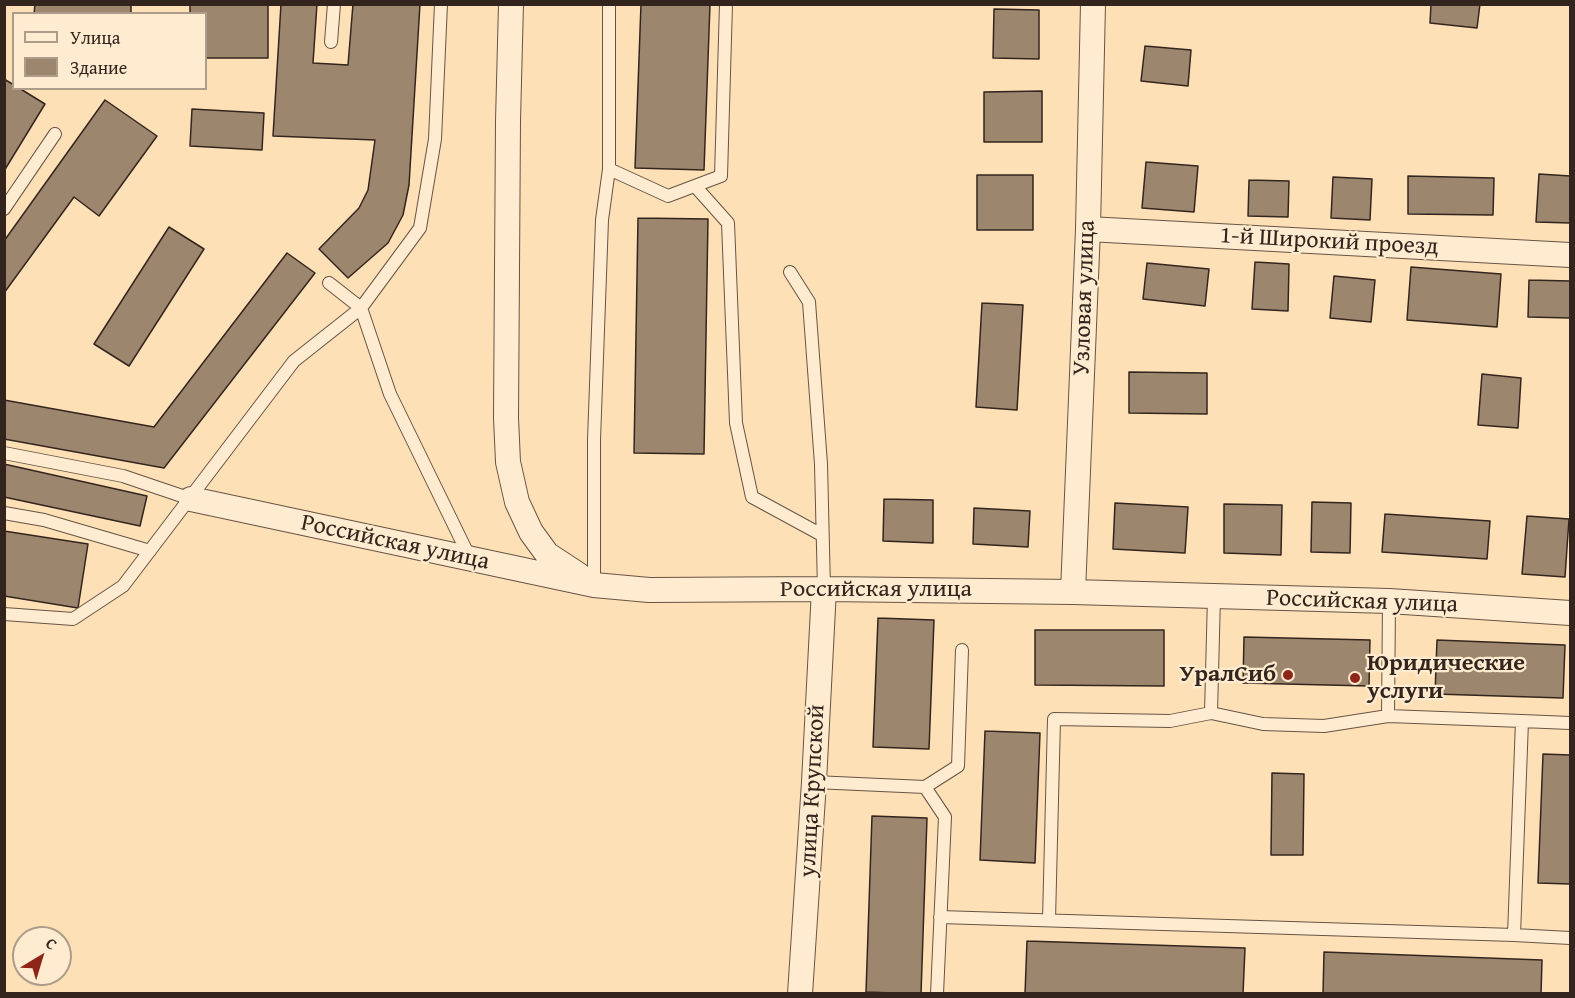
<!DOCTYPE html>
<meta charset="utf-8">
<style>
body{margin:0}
#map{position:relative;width:1575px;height:998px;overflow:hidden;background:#fee0b7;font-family:"Gentium Book Plus",serif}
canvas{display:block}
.frame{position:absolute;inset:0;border:6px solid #33251e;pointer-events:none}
.legend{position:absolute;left:12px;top:12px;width:195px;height:78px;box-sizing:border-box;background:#feebd0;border:2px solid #ad9c89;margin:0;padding:8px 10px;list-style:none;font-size:18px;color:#33251e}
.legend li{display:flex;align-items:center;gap:12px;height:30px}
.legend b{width:30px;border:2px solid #ad9c89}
.north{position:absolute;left:12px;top:926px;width:60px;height:60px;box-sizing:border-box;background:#feebd0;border:2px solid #ad9c89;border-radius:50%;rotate:38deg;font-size:16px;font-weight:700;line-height:24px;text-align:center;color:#33251e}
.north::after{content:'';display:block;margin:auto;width:21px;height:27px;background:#8f2418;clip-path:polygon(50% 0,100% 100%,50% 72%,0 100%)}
</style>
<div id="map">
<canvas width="1575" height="998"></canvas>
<div class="frame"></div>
<ul class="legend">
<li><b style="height:8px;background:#feebd0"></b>Улица</li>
<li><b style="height:16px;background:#9d866e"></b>Здание</li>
</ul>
<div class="north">С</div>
</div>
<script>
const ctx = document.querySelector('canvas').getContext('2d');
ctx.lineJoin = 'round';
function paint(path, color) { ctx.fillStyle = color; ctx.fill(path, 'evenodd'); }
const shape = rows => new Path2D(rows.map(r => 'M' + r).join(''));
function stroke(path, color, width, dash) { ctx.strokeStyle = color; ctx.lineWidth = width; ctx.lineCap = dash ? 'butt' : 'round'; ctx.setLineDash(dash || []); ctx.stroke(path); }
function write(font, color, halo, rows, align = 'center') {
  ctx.font = font + ' "Gentium Book Plus",serif'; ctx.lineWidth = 4.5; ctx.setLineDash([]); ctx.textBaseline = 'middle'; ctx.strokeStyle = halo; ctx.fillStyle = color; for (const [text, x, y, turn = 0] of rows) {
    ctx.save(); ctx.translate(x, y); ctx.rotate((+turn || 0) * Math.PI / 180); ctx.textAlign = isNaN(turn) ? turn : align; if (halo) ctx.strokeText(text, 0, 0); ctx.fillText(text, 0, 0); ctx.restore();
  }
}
const building = shape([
 [35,4,131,4,131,14,34,14,35,4],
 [190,4,268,4,268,58,206,58,206,14,190,14,190,4],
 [281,4,317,4,313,63,348,65,353,4,420,4,409,185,403,215,388,243,348,278,319,249,359,208,368,190,375,140,273,136,281,4],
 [641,4,710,4,704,170,635,168,641,4],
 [1431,4,1480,4,1477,28,1430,23,1431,4],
 [994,9,1039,10,1039,59,993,58,994,9],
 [1145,46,1191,50,1188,86,1141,81,1145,46],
 [4,79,14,85,14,88,19,88,45,104,4,171,4,79],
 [1042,91,1042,142,984,142,984,92,1042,91],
 [105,100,157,136,99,216,74,197,4,293,4,241,105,100],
 [192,109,264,113,262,150,190,146,192,109],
 [1146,162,1198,166,1194,212,1142,208,1146,162],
 [1539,174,1570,176,1570,223,1536,222,1539,174],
 [977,175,1033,175,1033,230,977,230,977,175],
 [1408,176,1494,178,1493,215,1408,214,1408,176],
 [1333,177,1372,179,1370,220,1331,218,1333,177],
 [1249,180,1289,181,1288,217,1248,216,1249,180],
 [638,218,708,219,704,454,634,453,638,218],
 [169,227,204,249,129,366,94,344,169,227],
 [287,253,315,273,164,468,4,439,4,400,154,427,287,253],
 [1255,262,1289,264,1288,311,1252,309,1255,262],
 [1147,263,1209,269,1205,306,1143,299,1147,263],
 [1411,267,1501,274,1497,327,1407,320,1411,267],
 [1334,276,1375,280,1371,322,1330,318,1334,276],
 [1529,280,1570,281,1570,318,1528,317,1529,280],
 [982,303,1023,305,1017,410,976,407,982,303],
 [1129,372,1207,373,1207,414,1129,413,1129,372],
 [1482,374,1521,378,1518,428,1478,425,1482,374],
 [4,464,147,496,140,526,4,497,4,464],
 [884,499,933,500,933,543,883,541,884,499],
 [1312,502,1351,503,1350,553,1311,552,1312,502],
 [1115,503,1188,507,1185,553,1113,549,1115,503],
 [1224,504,1282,505,1281,555,1224,553,1224,504],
 [974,508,1030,511,1028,547,973,544,974,508],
 [1385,514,1490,521,1487,559,1382,552,1385,514],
 [1527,516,1569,519,1565,577,1522,574,1527,516],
 [4,531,88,544,78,608,4,596,4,531],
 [878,618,934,620,929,749,873,747,878,618],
 [1035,630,1164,630,1164,686,1035,685,1035,630],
 [1244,637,1370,640,1369,686,1243,683,1244,637],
 [1437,640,1565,645,1563,698,1435,694,1437,640],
 [985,731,1040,733,1035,863,980,860,985,731],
 [1543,754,1570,755,1570,884,1538,883,1543,754],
 [1272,773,1304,774,1303,855,1271,855,1272,773],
 [872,816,927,818,921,994,866,992,872,816],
 [1027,941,1245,948,1243,994,1025,994,1027,941],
 [1324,952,1542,960,1541,994,1323,994,1324,952]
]);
paint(building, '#9d866e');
stroke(building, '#33251e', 1.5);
const service = shape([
 [609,4,609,169,668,196,721,176,726,4],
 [331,42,334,4],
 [695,186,728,223,736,423,752,497,822,535],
 [4,209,55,134],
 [790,272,809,302,821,464,824,589],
 [329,283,361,308,390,394,470,558],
 [4,453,123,476,191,499],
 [4,513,44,520,150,551],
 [594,585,594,440,602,220,609,169],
 [1214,596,1211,713,1263,724,1324,726,1388,716,1389,601],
 [4,614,73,619,123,586,294,361,361,308,420,228,435,139,441,4],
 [1388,716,1522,721,1514,935,1570,938],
 [1522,721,1570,723],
 [814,782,925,787,958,766,962,650],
 [925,787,945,817,937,994],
 [940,917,1514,935],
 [1049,920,1054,719,1170,721,1211,713]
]);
const minor = shape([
 [511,4,508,121,506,418,508,462,517,502,531,532,547,554,579,575],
 [1088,229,1570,255],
 [191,499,594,585,649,590,824,589,1073,592,1389,601,1570,613],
 [1073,592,1088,229,1093,4],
 [800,994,814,782,824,589]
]);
stroke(service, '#665444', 14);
stroke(minor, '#665444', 26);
stroke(service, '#feebd0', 12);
stroke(minor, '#feebd0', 24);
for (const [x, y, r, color] of [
 [1288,675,6,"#8f2418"],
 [1355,678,6,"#8f2418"]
]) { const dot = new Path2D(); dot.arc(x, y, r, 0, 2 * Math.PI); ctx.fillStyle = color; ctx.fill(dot); stroke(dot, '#feebd0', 2); }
write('24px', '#33251e', '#feebd0', [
 ["1-й Широкий проезд",1329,242,3],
 ["Узловая улица",1085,298,-88],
 ["Российская улица",395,543,12],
 ["Российская улица",876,590],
 ["Российская улица",1362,602,2],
 ["улица Крупской",813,791,-87]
]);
write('bold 24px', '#33251e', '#feebd0', [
 ["Юридические",1367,664],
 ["услуги",1367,692],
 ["УралСиб",1276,675,"right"]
], 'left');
</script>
